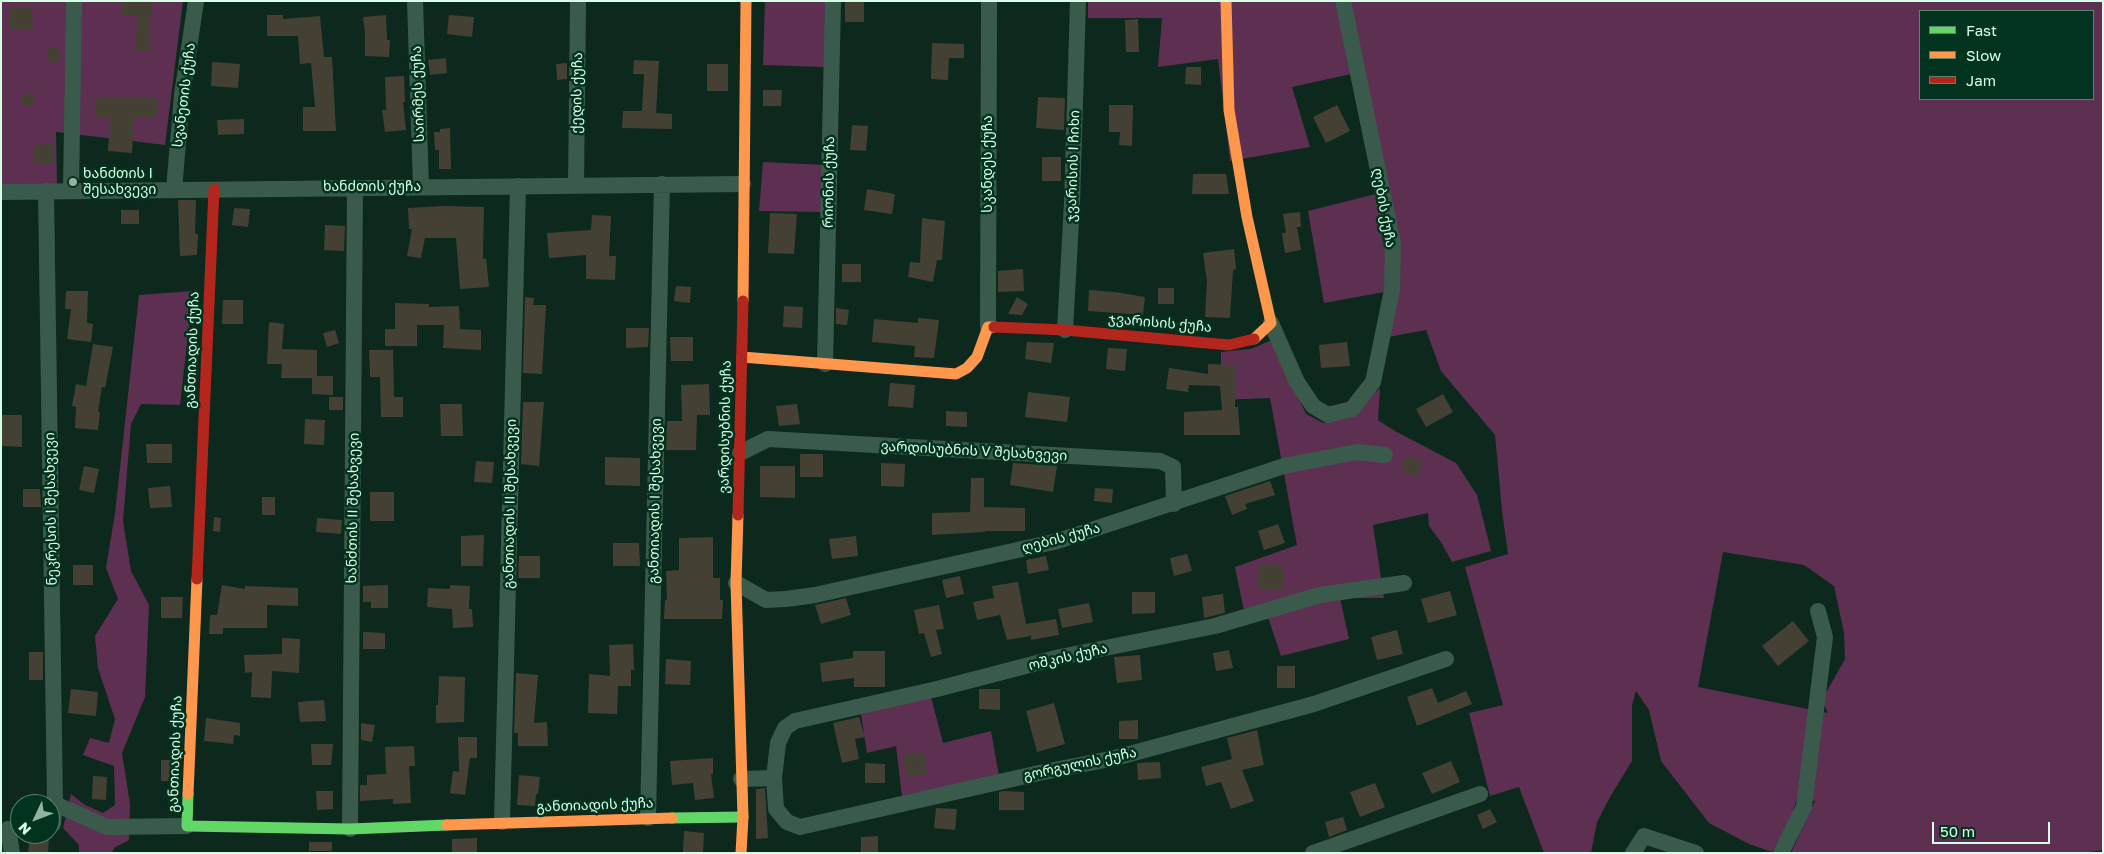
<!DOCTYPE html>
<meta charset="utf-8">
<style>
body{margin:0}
#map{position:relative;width:2104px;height:854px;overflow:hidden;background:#0d281d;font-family:"Golos Text",sans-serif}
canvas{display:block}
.frame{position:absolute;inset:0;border:2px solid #d7ffe8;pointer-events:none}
.legend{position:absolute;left:1919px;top:10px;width:175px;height:90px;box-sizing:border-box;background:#02331f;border:1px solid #57856f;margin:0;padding:6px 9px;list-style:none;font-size:15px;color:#d7ffe8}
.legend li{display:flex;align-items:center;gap:10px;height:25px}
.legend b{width:25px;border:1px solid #57856f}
.north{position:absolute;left:10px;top:794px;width:50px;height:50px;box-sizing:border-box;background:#02331f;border:1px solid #57856f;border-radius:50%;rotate:227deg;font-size:14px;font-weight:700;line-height:20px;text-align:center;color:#d7ffe8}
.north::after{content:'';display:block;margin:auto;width:18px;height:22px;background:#90b4a1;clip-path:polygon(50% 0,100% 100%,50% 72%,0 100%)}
.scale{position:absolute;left:1932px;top:822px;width:118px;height:22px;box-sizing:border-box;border:2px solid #d7ffe8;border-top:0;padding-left:6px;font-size:15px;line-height:18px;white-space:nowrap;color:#d7ffe8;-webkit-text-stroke:4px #02331f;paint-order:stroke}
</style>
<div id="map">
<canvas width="2104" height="854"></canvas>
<div class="frame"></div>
<ul class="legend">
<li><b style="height:6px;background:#63d668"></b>Fast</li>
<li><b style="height:6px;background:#ff974d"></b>Slow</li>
<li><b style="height:6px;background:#b3261e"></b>Jam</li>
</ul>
<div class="north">N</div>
<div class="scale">50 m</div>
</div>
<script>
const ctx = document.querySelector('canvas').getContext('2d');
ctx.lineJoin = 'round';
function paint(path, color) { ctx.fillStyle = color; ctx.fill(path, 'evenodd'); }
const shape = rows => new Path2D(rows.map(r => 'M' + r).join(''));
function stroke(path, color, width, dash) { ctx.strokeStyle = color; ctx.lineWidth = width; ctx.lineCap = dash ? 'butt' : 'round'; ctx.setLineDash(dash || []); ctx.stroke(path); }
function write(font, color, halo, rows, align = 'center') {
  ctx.font = font + ' "Golos Text","Noto Sans Georgian",sans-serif'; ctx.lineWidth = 5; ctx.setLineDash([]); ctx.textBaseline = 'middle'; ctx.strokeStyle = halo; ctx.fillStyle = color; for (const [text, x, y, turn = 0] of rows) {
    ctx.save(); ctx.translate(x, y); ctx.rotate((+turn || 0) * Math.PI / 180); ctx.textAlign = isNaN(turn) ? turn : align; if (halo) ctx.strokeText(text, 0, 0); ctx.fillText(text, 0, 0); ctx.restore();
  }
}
paint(shape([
 [1,1,183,1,165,145,56,132,57,185,1,186],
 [765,1,828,1,826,67,763,65],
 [1088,1,1335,1,1351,74,1292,87,1310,147,1230,161,1218,59,1158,67,1162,18,1088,18],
 [1350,1,2103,1,2103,850,2084,853,1791,853,1815,801,1798,795,1791,819,1772,852,1749,844,1709,823,1661,761,1649,710,1636,691,1632,705,1632,761,1610,797,1597,822,1591,853,1544,853,1519,787,1490,796,1469,713,1503,705,1465,567,1508,554,1502,511,1495,435,1441,371,1426,330,1388,337,1395,294],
 [1920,11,2093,11,2093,99,1920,99],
 [1723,552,1804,565,1834,586,1844,633,1845,659,1822,700,1828,713,1698,687],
 [763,162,825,165,821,212,759,211],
 [1376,194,1387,246,1384,292,1324,303,1308,211],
 [193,291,180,405,141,404,131,424,123,521,131,571,149,605,145,697,122,753,130,804,129,840,114,848,112,853,79,853,79,845,63,828,71,794,85,805,103,813,115,805,114,766,83,755,90,738,109,743,115,719,98,668,95,636,118,599,106,568,115,513,139,295],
 [1272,340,1306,414,1323,423,1349,418,1380,388,1378,420,1395,431,1456,463,1477,495,1491,551,1452,562,1441,542,1429,526,1428,513,1373,525,1384,598,1340,598,1349,639,1281,656,1264,605,1244,611,1235,567,1297,545,1270,398,1221,400,1221,352,1251,349],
 [931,697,943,743,991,731,999,776,902,796,896,746,867,753,861,714]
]), '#5d3051');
paint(shape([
 [121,1,152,1,152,17,149,17,149,52,136,52,137,16,121,16],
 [845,1,864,1,864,22,845,22],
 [32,7,33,29,10,30,10,8],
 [267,15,283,15,283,19,320,16,324,57,332,57,336,131,303,131,303,107,315,107,311,63,300,64,298,36,267,36],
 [386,15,387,40,390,40,389,57,365,56,365,32,363,17],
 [449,15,474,17,472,37,447,34],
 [1138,19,1139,52,1126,52,1125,20],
 [932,43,964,44,964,58,949,58,948,80,931,79],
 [47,47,60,47,60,62,47,62],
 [446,58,447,73,430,75,428,60],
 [634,60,659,61,656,113,672,114,672,129,622,128,623,111,642,111,644,74,633,74],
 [212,62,240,64,238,88,211,86],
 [567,63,567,79,557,80,556,64],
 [707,64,728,64,728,91,707,91],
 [1186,67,1201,67,1201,85,1185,84],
 [404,76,405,102,403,102,406,130,385,132,382,110,386,110,385,77],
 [763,90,782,90,781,106,763,106],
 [22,93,34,93,34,106,21,105],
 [96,97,158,97,158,118,134,118,132,153,108,151,110,118,96,118],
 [1038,97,1065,98,1064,130,1036,128],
 [1109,105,1133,105,1132,146,1119,145,1120,132,1109,132],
 [1337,105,1350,131,1326,143,1313,117],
 [244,119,244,134,218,135,217,120],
 [852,125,868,126,866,151,850,150],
 [450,128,451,169,439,169,439,150,435,150,434,132,440,132,440,129],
 [54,144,54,164,33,164,33,145],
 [1042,157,1061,157,1061,181,1042,181],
 [1193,174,1226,174,1229,194,1192,194],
 [867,189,895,194,892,214,864,210],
 [178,200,196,200,195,234,198,234,197,255,180,256],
 [446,206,484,207,483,259,486,258,489,287,460,289,456,238,425,238,421,258,407,256,412,229,409,229,408,208],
 [234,208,250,209,248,227,232,225],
 [121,210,139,210,139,224,121,224],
 [1300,212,1301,227,1297,227,1301,250,1285,253,1282,233,1286,233,1283,214],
 [770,213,797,214,794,254,768,253],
 [592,215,611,216,609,256,616,256,615,280,586,279,586,255,549,258,547,233,591,230],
 [922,218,945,221,942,260,937,260,933,282,908,277,910,262,920,263],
 [325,225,345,226,344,251,324,250],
 [1234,249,1236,269,1233,270,1230,318,1205,317,1207,281,1203,253],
 [842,264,861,264,861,282,842,282],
 [1023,269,1024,291,998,292,998,271],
 [676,286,691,287,690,303,674,301],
 [1158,288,1174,288,1174,304,1158,304],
 [1089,290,1115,292,1145,297,1143,315,1088,311],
 [66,291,88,291,87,323,93,324,91,342,67,339,71,309,65,309],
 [525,297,534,298,533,305,546,305,542,374,523,373],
 [1017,297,1028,304,1022,315,1008,314],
 [223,300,243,300,243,324,222,324],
 [395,303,429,304,429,307,459,306,460,329,481,330,481,350,443,348,444,325,417,325,417,346,385,346,385,329,395,329],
 [784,306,803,307,802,328,783,327],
 [836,308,849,310,847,325,836,324],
 [918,318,939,320,934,358,914,357,915,346,872,342,874,319,918,323],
 [269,322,284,324,282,349,317,350,317,376,333,376,333,395,312,394,312,378,281,378,282,364,267,364],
 [626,328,649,328,648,347,626,348],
 [335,330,339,343,327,347,323,333],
 [670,337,693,337,693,361,671,361],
 [1027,342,1054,343,1051,363,1025,359],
 [1347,342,1350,366,1321,368,1319,345],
 [93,344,113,347,105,388,102,387,98,412,100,412,98,430,75,428,76,407,72,406,76,384,86,386],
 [1108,348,1127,349,1125,371,1106,369],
 [369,350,393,350,394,397,403,397,403,417,381,417,380,377,370,377],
 [1208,364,1235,365,1235,407,1238,407,1240,435,1184,435,1184,412,1222,410,1220,386,1189,385,1188,392,1166,389,1169,368,1208,374],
 [890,383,915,385,913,408,888,406],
 [709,384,710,415,697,415,696,450,666,450,667,421,682,421,681,385],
 [1028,392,1070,397,1067,422,1025,417],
 [1443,394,1453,412,1426,427,1416,409],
 [329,397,343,397,343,410,329,410],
 [523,402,544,402,539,466,521,464],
 [440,404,462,404,463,436,441,436],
 [797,404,800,424,779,426,776,406],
 [946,411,967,412,967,427,946,426],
 [1,415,22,415,22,447,1,446],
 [305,419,325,420,324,445,304,444],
 [146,444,172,444,172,463,147,463],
 [800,454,823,454,823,477,800,477],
 [1407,456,1423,462,1417,477,1401,471],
 [605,457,640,458,640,486,605,485],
 [476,461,494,462,492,483,474,482],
 [881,463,905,464,904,487,881,486],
 [1013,463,1057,466,1053,492,1010,485],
 [84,466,99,469,94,493,79,490],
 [760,466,795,466,795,498,760,497],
 [971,478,984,478,984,507,1025,508,1025,531,985,531,985,532,932,535,932,513,970,512],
 [1270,481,1275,495,1245,504,1247,509,1232,515,1225,496],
 [170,486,172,507,150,508,148,488],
 [1095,488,1113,489,1112,503,1094,501],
 [23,489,40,489,41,507,23,507],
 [370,492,394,492,394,521,370,521],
 [262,497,275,497,275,515,262,515],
 [214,517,221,518,220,532,213,531],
 [317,518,342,520,341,534,316,532],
 [1278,524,1285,543,1264,550,1258,531],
 [484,535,483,566,461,566,461,536],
 [856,536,858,556,832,559,829,539],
 [713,537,713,578,720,578,720,600,723,600,722,619,664,619,665,600,667,600,666,571,679,570,679,538],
 [613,543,639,543,640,566,613,566],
 [1187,554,1192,571,1174,576,1170,558],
 [519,556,540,556,540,578,518,578],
 [1046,556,1049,570,1028,574,1026,560],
 [1259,564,1284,565,1283,590,1258,589],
 [73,565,93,565,93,585,73,585],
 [960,576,964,594,946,598,942,580],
 [1018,582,1026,624,1056,619,1059,635,1031,640,1031,636,1007,640,1000,615,977,620,973,602,994,598,992,586],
 [222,585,245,589,245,586,298,588,298,606,267,605,267,628,223,628,223,634,209,634,210,615,217,615],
 [388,585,388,608,371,608,371,602,363,602,363,586],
 [450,585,470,586,469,609,472,609,473,627,453,628,452,609,427,607,428,588,450,589],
 [1450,591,1457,615,1428,623,1421,599],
 [1132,592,1155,592,1155,613,1132,614],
 [1223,594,1225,613,1204,618,1202,597],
 [161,597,183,597,182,618,161,618],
 [846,598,851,615,821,624,815,605],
 [1089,603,1093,622,1062,628,1058,609],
 [939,605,944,629,936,630,942,654,931,657,924,633,919,634,914,610],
 [1793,621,1809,641,1778,666,1762,646],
 [1397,630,1403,654,1377,660,1371,637],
 [363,632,385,633,385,649,363,649],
 [282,638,300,639,299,673,272,671,271,698,251,697,252,672,245,673,244,655,282,654],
 [633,644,634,670,631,670,631,686,618,686,617,714,588,713,589,674,610,676,609,645],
 [1229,650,1233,668,1216,671,1213,653],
 [853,651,885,651,885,687,854,687,854,678,822,682,820,663,853,658],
 [29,652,43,652,43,680,29,680],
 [1140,655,1142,680,1117,683,1114,657],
 [666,659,691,661,690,685,665,684],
 [1277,666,1295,666,1295,688,1277,688],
 [516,673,538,675,534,723,547,722,548,746,518,746,518,733,514,733],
 [439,676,465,677,464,722,436,723,436,705,438,705],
 [1432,688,1438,703,1466,691,1472,704,1417,726,1407,697],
 [71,689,98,692,96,716,68,713],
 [979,689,1000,689,1000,710,979,709],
 [324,700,326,721,300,722,298,702],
 [1054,703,1065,744,1037,752,1026,711],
 [859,717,865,737,855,739,859,759,842,763,833,723],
 [206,718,240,723,240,736,234,735,233,744,204,741],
 [1138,720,1138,739,1119,739,1119,721],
 [361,723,375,725,372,742,361,740],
 [1257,730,1264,765,1242,770,1254,801,1231,809,1221,782,1206,786,1201,767,1232,759,1227,738],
 [458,737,477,737,477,758,470,758,465,795,450,793,453,771,459,772],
 [311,744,333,744,331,765,312,765],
 [414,746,415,766,409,766,411,803,393,804,393,799,360,801,360,785,367,785,367,775,386,774,385,747],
 [924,752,927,774,907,777,903,755],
 [713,758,713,774,711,774,714,798,695,800,693,783,672,785,670,761],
 [161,760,176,760,175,781,161,781],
 [1451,761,1460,782,1432,794,1422,773],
 [1160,762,1161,778,1138,780,1137,763],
 [865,763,885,764,885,783,865,783],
 [519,775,540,777,538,794,536,794,535,806,517,805],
 [93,776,107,777,106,800,92,799],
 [1375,783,1385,807,1360,817,1350,792],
 [765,788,768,838,756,839,756,789],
 [316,791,333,791,333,809,317,810],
 [1003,791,1024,792,1024,810,999,810,999,792],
 [936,808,957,809,955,830,934,828],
 [1490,809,1497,822,1483,829,1477,815],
 [1343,817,1347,830,1329,837,1325,822],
 [684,831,704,833,703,853,683,853],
 [30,835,49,837,48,853,28,853],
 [878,836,878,853,861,853,861,837],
 [477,838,477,853,452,853,452,839],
 [309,842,332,842,332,851,309,851]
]), '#444134');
stroke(shape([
 [415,1,421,187],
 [576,185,578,1],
 [174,190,182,95,196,1],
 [46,191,55,804,53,824,50,824],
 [71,191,74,1],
 [1,192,743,184],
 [1271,323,1297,382,1313,406,1328,415,1352,409,1373,382,1392,290,1393,243,1343,1],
 [988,327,989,1],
 [1065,330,1072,203,1078,1],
 [825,364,833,1],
 [740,453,768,439,1160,461,1173,467,1174,504],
 [736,583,766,600,786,599,815,595,1058,541,1284,466,1357,452,1385,455],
 [774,778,778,743,785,728,795,721,937,689,1060,657,1215,626,1320,595,1404,583],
 [741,779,774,778,776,809,787,822,800,827,1039,773,1115,758,1314,704,1446,659],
 [55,804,107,827,187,826],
 [648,818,662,184],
 [502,822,518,186],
 [8,829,12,853],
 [350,829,355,187],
 [1313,853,1480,794],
 [1633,853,1644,836,1696,853],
 [1781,853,1804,807,1825,637,1818,611]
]), '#3a5b4c', 16);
stroke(shape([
 [188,794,187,826,350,829,447,825],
 [672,818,743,817]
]), '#63d668', 11);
stroke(shape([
 [1226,1,1229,110,1247,217,1271,323,1254,339],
 [743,301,746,1],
 [742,357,956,374,967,368,977,357,988,327,994,327],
 [738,515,736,583,743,817,741,853],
 [188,794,197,579],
 [447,825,672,818]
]), '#ff974d', 11);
stroke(shape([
 [994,327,1065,330,1229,345,1254,339],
 [738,515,743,301],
 [197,579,214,189]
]), '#b3261e', 11);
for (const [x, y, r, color] of [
 [73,182,5,"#90b4a1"]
]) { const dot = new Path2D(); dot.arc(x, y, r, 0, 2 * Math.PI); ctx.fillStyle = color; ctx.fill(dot); stroke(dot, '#02331f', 2); }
write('14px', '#d7ffe8', '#02331f', [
 ["ქედის ქუჩა",577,93,-89],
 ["საირმეს ქუჩა",418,94,-92],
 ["სვანეთის ქუჩა",184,95,-83],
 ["სკანდეს ქუჩა",988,164,-90],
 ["ჯვარისის I ჩიხი",1073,166,-88],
 ["რიონის ქუჩა",829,182,-89],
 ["ხანძთის ქუჩა",372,187],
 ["ღების ქუჩა",1384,208,80],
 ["ჯვარისის ქუჩა",1160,323,5],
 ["განთიადის ქუჩა",192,350,-88],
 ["ვარდისუბნის ქუჩა",725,427,-89],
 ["ვარდისუბნის V შესახვევი",974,451,3],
 ["განთიადის I შესახვევი",655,501,-89],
 ["განთიადის II შესახვევი",510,504,-89],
 ["ხანძთის II შესახვევი",353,508,-89],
 ["ნეკრესის I შესახვევი",51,509,-91],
 ["ღების ქუჩა",1061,538,-15],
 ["ოშკის ქუჩა",1068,657,-13],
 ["განთიადის ქუჩა",175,754,-88],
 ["გორგულის ქუჩა",1080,764,-12],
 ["განთიადის ქუჩა",595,805,-2]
]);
write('14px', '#d7ffe8', '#02331f', [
 ["ხანძთის I",83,174],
 ["შესახვევი",83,190]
], 'left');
</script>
